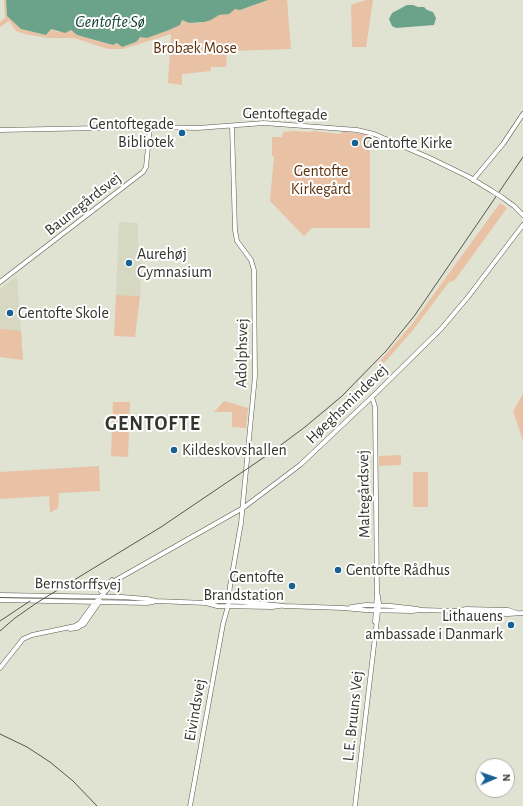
<!DOCTYPE html>
<meta charset="utf-8">
<style>
body{margin:0}
#map{position:relative;width:523px;height:806px;overflow:hidden;background:#e0e2d2;font-family:"Alegreya Sans",sans-serif}
canvas{display:block}
.north{position:absolute;left:475px;top:758px;width:40px;height:40px;box-sizing:border-box;background:#fff;border:1px solid #aeaeab;border-radius:50%;rotate:88deg;font-size:11px;font-weight:700;line-height:16px;text-align:center;color:#34342e}
.north::after{content:'';display:block;margin:auto;width:14px;height:18px;background:#186194;clip-path:polygon(50% 0,100% 100%,50% 72%,0 100%)}
</style>
<div id="map">
<canvas width="523" height="806"></canvas>
<div class="north">N</div>
</div>
<script>
const ctx = document.querySelector('canvas').getContext('2d');
ctx.lineJoin = 'round';
function paint(path, color) { ctx.fillStyle = color; ctx.fill(path, 'evenodd'); }
const shape = rows => new Path2D(rows.map(r => 'M' + r).join(''));
function stroke(path, color, width, dash) { ctx.strokeStyle = color; ctx.lineWidth = width; ctx.lineCap = dash ? 'butt' : 'round'; ctx.setLineDash(dash || []); ctx.stroke(path); }
function write(font, color, halo, rows, align = 'center') {
  ctx.font = font + ' "Alegreya Sans",sans-serif'; ctx.lineWidth = 4; ctx.setLineDash([]); ctx.textBaseline = 'middle'; ctx.strokeStyle = halo; ctx.fillStyle = color; for (const [text, x, y, turn = 0] of rows) {
    ctx.save(); ctx.translate(x, y); ctx.rotate((+turn || 0) * Math.PI / 180); ctx.textAlign = isNaN(turn) ? turn : align; if (halo) ctx.strokeText(text, 0, 0); ctx.fillText(text, 0, 0); ctx.restore();
  }
}
paint(shape([
 [119,222,138,223,138,240,143,277,141,277,140,296,116,295],
 [17,276,21,331,23,360,0,357,0,289]
]), '#d6d8c1');
paint(shape([
 [4,0,6,0,7,14,21,29,46,35,51,29,58,32,67,32,71,30,77,35,113,45,117,43,122,47,136,42,140,36,147,38,169,30,180,25,182,20,188,23,201,23,206,21,219,15,226,14,235,9,246,8,268,0,287,0,291,49,227,51,226,67,211,67,211,71,182,74,182,85,168,83,171,34,123,49,108,49,74,38,48,38,25,34,16,31,9,21,0,27,0,22,5,18],
 [366,0,373,0,366,47,352,47,351,5],
 [296,131,310,132,313,131,341,134,342,131,368,135,370,138,370,228,312,228,304,236,270,201,274,157,272,156,272,137,282,137,283,132],
 [500,203,507,208,454,281,449,282,413,330,384,363,381,360,413,323],
 [116,295,140,296,135,337,114,336],
 [0,329,21,331,23,360,0,357],
 [523,394,523,441,513,411],
 [224,401,248,408,246,428,232,427,232,412,214,412],
 [113,402,130,402,128,457,111,456],
 [401,455,401,465,379,466,379,456],
 [99,466,100,491,59,493,58,508,50,513,49,496,0,499,0,472],
 [413,472,428,472,428,507,413,507]
]), '#e9c1a5');
paint(shape([
 [6,0,268,0,240,10,235,9,229,14,219,15,211,20,204,22,189,23,182,20,180,25,169,30,147,38,140,37,138,40,136,42,122,47,117,43,113,45,77,35,71,30,65,33,51,29,46,35,21,29,7,16],
 [407,5,413,5,418,7,424,7,427,10,433,12,436,18,434,25,396,28,392,26,389,19,392,13]
]), '#6ba38a');
const tertiary = shape([
 [0,130,150,127,198,128,264,123,357,130,374,134,430,158,469,177,492,191],
 [473,180,503,144,523,114],
 [503,198,514,206,523,215],
 [0,282,143,172,146,167,150,127],
 [101,591,112,580],
 [0,595,122,597,147,599,156,601,206,603,217,606,272,607,280,606],
 [0,600,147,603,153,602],
 [206,603,217,601,243,602,285,606,343,608,365,610,412,611,421,610,457,611,466,609,508,610,517,613],
 [351,607,366,605,391,606,418,609],
 [460,611,466,613,508,614,523,613],
 [375,622,377,593],
 [70,629,77,628,84,624,100,601],
 [0,668,23,639,32,635,61,629,75,626,80,623,93,605,116,580,243,508,300,465,372,397,441,329,468,297,523,225],
 [190,806,223,624,228,606,230,586,241,523,255,376,254,270,251,260,237,241,235,230,232,126],
 [355,806,379,603,377,591,375,407,372,397]
]);
stroke(tertiary, '#5a5a4d', 5);
stroke(tertiary, '#fff', 4);
stroke(shape([
 [0,621,30,601],
 [0,631,15,618,38,602,161,527,266,456,305,427,342,396,386,351,415,315,523,157],
 [0,734,27,747,50,762,73,781,97,806]
]), '#56574f', 1);
const tertiaryBridge = shape([
 [492,191,503,198]
]);
stroke(tertiaryBridge, '#5a5a4d', 5, []);
stroke(tertiaryBridge, '#fff', 4);
for (const [x, y, r, color] of [
 [182,133,4,"#186194"],
 [355,143,4,"#186194"],
 [129,263,4,"#186194"],
 [10,313,4,"#186194"],
 [174,450,4,"#186194"],
 [338,570,4,"#186194"],
 [292,586,4,"#186194"],
 [511,625,4,"#186194"]
]) { const dot = new Path2D(); dot.arc(x, y, r, 0, 2 * Math.PI); ctx.fillStyle = color; ctx.fill(dot); stroke(dot, '#fff', 1.5); }
write('16px', '#5d310b', '#fff', [
 ["Brobæk Mose",195,48],
 ["Gentofte",321,171],
 ["Kirkegård",321,189]
]);
write('16px', '#34342e', '#fff', [
 ["Gentoftegade",285,114,1],
 ["Baunegårdsvej",83,204,-38],
 ["Adolphsvej",242,353,-89],
 ["Høeghsmindevej",347,404,-44],
 ["Maltegårdsvej",364,494,-91],
 ["Bernstorffsvej",78,584,1],
 ["Eivindsvej",195,710,-80],
 ["L.E. Bruuns Vej",353,716,-84]
]);
write('16px', '#34342e', '#fff', [
 ["Gentoftegade",174,124,"right"],
 ["Bibliotek",174,142,"right"],
 ["Gentofte Kirke",363,143],
 ["Aurehøj",137,254],
 ["Gymnasium",137,272],
 ["Gentofte Skole",18,313],
 ["Kildeskovshallen",182,450],
 ["Gentofte Rådhus",346,570],
 ["Gentofte",284,577,"right"],
 ["Brandstation",284,595,"right"],
 ["Lithauens",503,616,"right"],
 ["ambassade i Danmark",503,634,"right"]
], 'left');
write('italic 17px', '#093a29', '#fff', [
 ["Gentofte Sø",110,22]
]);
ctx.letterSpacing = '1px';
write('bold 20px', '#34342e', '#fff', [
 ["GENTOFTE",153,424]
]);
ctx.letterSpacing = '0px';
</script>
